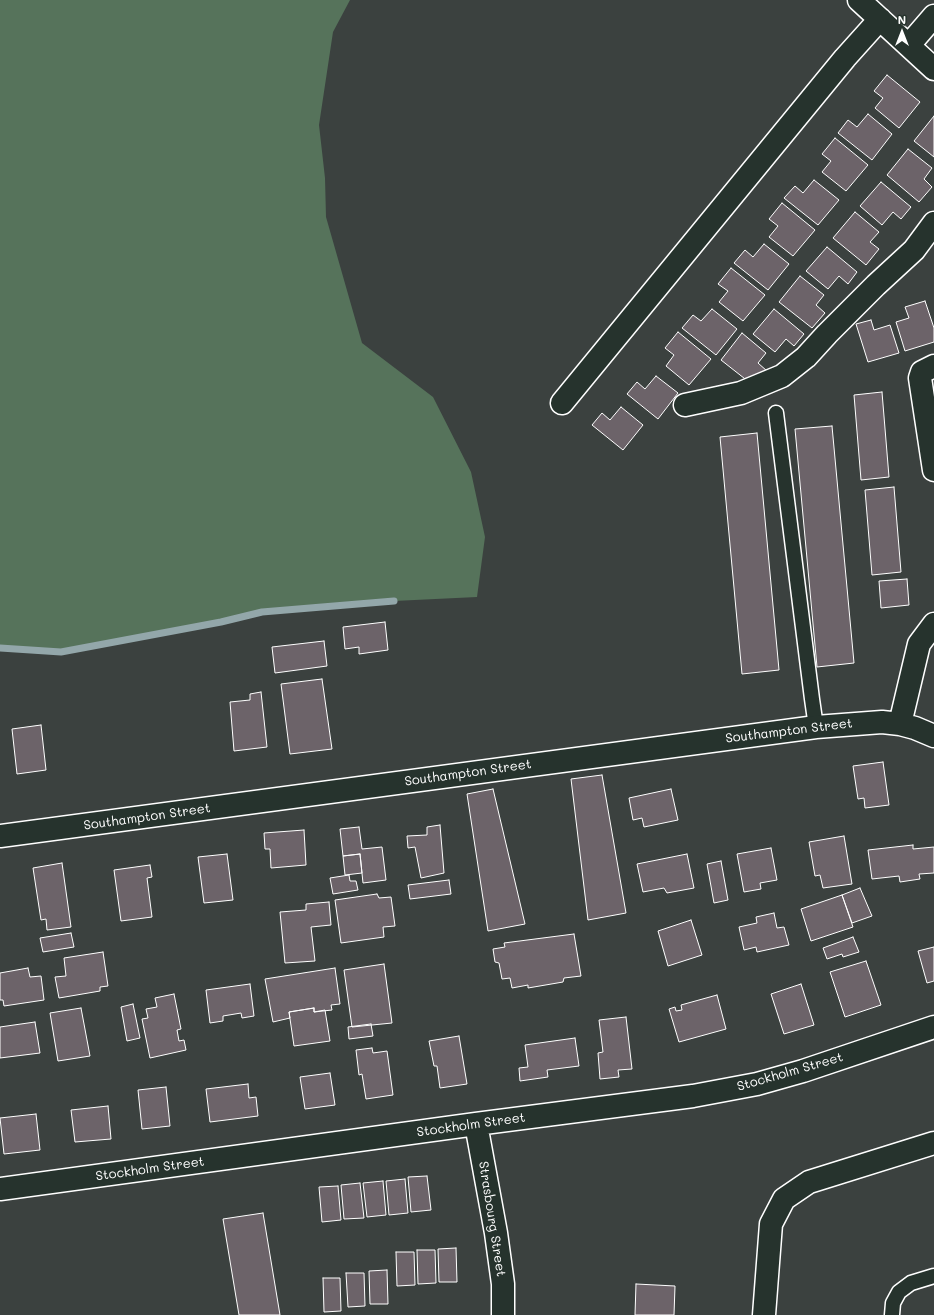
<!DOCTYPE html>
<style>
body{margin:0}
#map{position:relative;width:934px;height:1315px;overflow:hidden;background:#3b413f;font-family:Mali,sans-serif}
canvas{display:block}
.north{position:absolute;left:882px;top:12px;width:40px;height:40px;-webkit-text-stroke:3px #26332d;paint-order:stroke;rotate:0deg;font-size:11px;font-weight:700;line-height:16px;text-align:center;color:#fff}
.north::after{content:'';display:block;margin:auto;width:14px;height:18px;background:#fff;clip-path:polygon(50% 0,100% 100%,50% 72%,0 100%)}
</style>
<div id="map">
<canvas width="934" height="1315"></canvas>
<div class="north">N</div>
</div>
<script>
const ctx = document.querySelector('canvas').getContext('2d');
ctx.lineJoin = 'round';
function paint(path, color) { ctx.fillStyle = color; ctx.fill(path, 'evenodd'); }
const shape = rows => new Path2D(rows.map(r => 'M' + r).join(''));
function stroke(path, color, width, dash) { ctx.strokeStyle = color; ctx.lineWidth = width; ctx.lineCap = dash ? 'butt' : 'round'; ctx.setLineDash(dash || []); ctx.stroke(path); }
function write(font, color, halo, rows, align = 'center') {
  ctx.font = font + ' Mali,sans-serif'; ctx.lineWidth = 3; ctx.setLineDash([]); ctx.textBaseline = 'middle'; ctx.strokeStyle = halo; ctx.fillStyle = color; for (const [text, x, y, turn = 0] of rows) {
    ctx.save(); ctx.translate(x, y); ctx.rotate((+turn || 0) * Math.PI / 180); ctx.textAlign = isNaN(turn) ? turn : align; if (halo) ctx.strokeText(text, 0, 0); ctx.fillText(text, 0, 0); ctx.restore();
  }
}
paint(shape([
 [0,0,350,0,333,32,319,125,325,178,326,217,362,343,433,397,471,472,485,537,477,597,394,601,262,612,221,622,61,652,0,648]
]), '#56735b');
stroke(shape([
 [0,648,61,652,221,622,262,612,394,601]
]), '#93a7aa', 7);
const building = shape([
 [887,75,920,102,899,128,875,108,883,98,874,91,887,75],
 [868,114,892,134,872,160,838,133,848,120,857,127,868,114],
 [934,116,934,157,914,141,934,116],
 [835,138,868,165,846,191,822,172,831,161,822,154,835,138],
 [908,149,932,168,924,179,932,187,919,202,887,175,908,149],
 [814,180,839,200,818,225,784,198,795,186,803,193,814,180],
 [881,182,911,207,901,219,893,212,882,225,860,206,881,182],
 [782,203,815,230,793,256,769,237,778,226,769,219,782,203],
 [855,212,879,232,870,242,879,249,866,265,833,238,855,212],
 [764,244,789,264,768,290,734,263,745,250,753,257,764,244],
 [827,247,857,272,848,284,839,276,828,289,806,271,827,247],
 [731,268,765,295,743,321,719,302,728,291,718,284,731,268],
 [800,276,824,295,816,305,825,313,812,328,779,302,800,276],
 [925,301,934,328,934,342,905,351,896,322,909,318,905,307,925,301],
 [712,309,737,329,716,355,682,328,693,315,701,321,712,309],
 [774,309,804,334,794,346,786,339,775,352,753,334,774,309],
 [871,320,874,330,890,325,899,353,868,362,856,324,871,320],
 [678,332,711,359,689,385,666,366,674,355,665,348,678,332],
 [742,333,766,353,758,363,767,371,754,386,721,360,742,333],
 [656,376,678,393,658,419,627,394,637,382,645,389,656,376],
 [882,392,889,477,861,480,854,395,882,392],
 [621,407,643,425,623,450,592,425,602,413,610,420,621,407],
 [832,426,854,663,817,667,795,429,832,426],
 [757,433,779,670,742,674,720,437,757,433],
 [894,487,901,572,872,575,865,490,894,487],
 [907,579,909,605,881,608,879,581,907,579],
 [385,622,388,650,359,654,359,647,345,649,343,627,385,622],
 [324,641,327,666,275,673,272,647,324,641],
 [322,679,332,749,290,754,281,684,322,679],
 [261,692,267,747,234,751,230,702,250,700,250,694,261,692],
 [41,725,46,770,17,774,12,729,41,725],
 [883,762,889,805,865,808,864,798,858,799,853,766,883,762],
 [602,775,626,913,588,920,571,779,602,775],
 [493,789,525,924,488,931,467,794,493,789],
 [671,789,678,820,644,827,642,818,633,820,629,798,671,789],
 [440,825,444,873,421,878,415,847,408,848,407,836,427,835,427,827,440,825],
 [359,827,362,849,382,847,386,880,363,883,360,854,343,856,340,829,359,827],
 [304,830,306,865,271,868,270,849,265,849,264,833,304,830],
 [844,836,852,884,823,888,820,875,815,876,809,842,844,836],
 [913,845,913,849,934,847,934,873,919,874,920,879,900,882,899,876,872,879,868,850,913,845],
 [771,848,777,880,760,883,761,889,744,892,737,854,771,848],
 [227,854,233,900,204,903,198,857,227,854],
 [360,854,362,873,345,875,343,856,360,854],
 [687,854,694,888,667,893,664,888,643,892,637,864,687,854],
 [721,861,728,900,714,903,707,864,721,861],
 [62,863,71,927,47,930,46,919,41,920,33,868,62,863],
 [150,865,152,877,147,878,152,917,121,921,114,870,150,865],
 [349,875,350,881,356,881,358,890,333,894,330,878,349,875],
 [449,880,451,894,410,899,408,885,449,880],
 [860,888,872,916,852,923,842,895,860,888],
 [377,894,379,898,391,897,395,926,383,927,384,937,341,943,335,900,377,894],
 [842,895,853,927,811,941,801,909,842,895],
 [329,902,331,925,311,927,315,961,285,963,280,912,306,910,306,904,329,902],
 [774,913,777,928,784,927,789,945,757,952,756,947,744,950,739,927,757,923,756,917,774,913],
 [691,920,702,955,668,966,658,931,691,920],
 [71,933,74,947,43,952,40,938,71,933],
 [574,934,581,976,564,978,563,982,528,988,528,985,512,988,510,978,502,979,499,963,495,962,493,949,505,947,504,943,574,934],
 [853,937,859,952,843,957,842,954,827,959,823,948,853,937],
 [934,947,934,981,927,983,918,951,934,947],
 [103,952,108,986,100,987,100,991,59,998,55,977,66,976,64,958,103,952],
 [866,961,881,1005,845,1017,830,972,866,961],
 [384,964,392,1023,352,1027,344,970,384,964],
 [28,968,30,977,41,976,44,1000,4,1006,3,1000,0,1000,0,973,28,968],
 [335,968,340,1004,331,1005,332,1010,314,1012,314,1008,289,1012,290,1018,273,1022,265,979,335,968],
 [250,984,254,1016,242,1018,241,1013,223,1016,223,1021,210,1023,206,990,250,984],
 [801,984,814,1025,784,1034,771,994,801,984],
 [174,994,181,1029,177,1030,179,1041,184,1040,186,1050,150,1058,142,1019,148,1018,146,1009,157,1007,155,998,174,994],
 [717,995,726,1029,679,1042,669,1009,675,1007,676,1011,682,1010,681,1005,717,995],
 [133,1004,140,1038,127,1041,121,1007,133,1004],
 [81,1008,90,1056,58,1061,50,1013,81,1008],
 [314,1008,314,1012,325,1010,330,1041,294,1046,289,1012,314,1008],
 [626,1017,632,1069,618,1070,619,1077,600,1079,598,1053,603,1052,599,1020,626,1017],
 [35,1022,40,1053,0,1058,0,1027,35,1022],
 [371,1024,373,1036,349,1039,348,1027,371,1024],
 [459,1036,467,1084,440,1088,437,1066,434,1066,429,1041,459,1036],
 [575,1038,579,1066,547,1070,548,1077,520,1081,519,1068,528,1067,525,1045,575,1038],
 [372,1048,373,1053,387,1051,393,1095,366,1099,362,1074,359,1075,356,1050,372,1048],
 [330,1073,335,1105,305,1109,300,1077,330,1073],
 [248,1084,249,1098,256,1097,258,1116,210,1122,206,1089,248,1084],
 [166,1087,170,1126,142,1129,138,1090,166,1087],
 [108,1106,111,1139,75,1142,71,1110,108,1106],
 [36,1114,40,1150,4,1154,0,1118,36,1114],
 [427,1176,431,1210,411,1212,408,1177,427,1176],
 [405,1179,408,1213,389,1215,386,1181,405,1179],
 [383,1181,386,1215,367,1217,363,1183,383,1181],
 [360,1183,364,1218,344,1219,341,1185,360,1183],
 [338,1186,341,1220,322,1222,319,1187,338,1186],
 [263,1213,280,1315,239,1315,223,1219,263,1213],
 [456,1248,457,1282,439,1282,438,1249,456,1248],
 [417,1250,435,1250,436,1283,418,1284,417,1250],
 [396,1252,414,1252,415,1285,397,1286,396,1252],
 [387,1270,388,1304,370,1304,369,1271,387,1270],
 [346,1273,364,1273,365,1306,348,1307,346,1273],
 [323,1278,340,1278,341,1311,324,1312,323,1278],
 [636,1284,675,1286,674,1315,635,1315,636,1284]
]);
paint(building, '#6c6369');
stroke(building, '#fff', 1);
const lane = shape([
 [776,413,812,699,816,727],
 [892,1315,893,1303,899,1292,911,1283,934,1276]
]);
const street = shape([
 [859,0,934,69],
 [909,45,934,16],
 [934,366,922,372,920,378,934,470],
 [562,403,845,58,880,19],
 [685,405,741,393,782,376,806,357,827,334,876,285,914,250,934,223],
 [900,724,919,644,934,624],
 [0,836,816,727,882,722,900,724,915,728,934,736],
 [476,1124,496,1233,503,1284,503,1315],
 [0,1189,476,1124,693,1096,757,1084,803,1071,934,1027],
 [764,1315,771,1224,784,1199,809,1182,934,1143]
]);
stroke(lane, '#fff', 17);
stroke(street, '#fff', 25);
stroke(lane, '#26332d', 14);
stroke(street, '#26332d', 22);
write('13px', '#fff', '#26332d', [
 ["Southampton Street",789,731,-7],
 ["Southampton Street",468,773,-8],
 ["Southampton Street",147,817,-8],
 ["Stockholm Street",790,1072,-16],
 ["Stockholm Street",471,1125,-8],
 ["Stockholm Street",150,1169,-8],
 ["Strasbourg Street",492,1219,81]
]);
</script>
